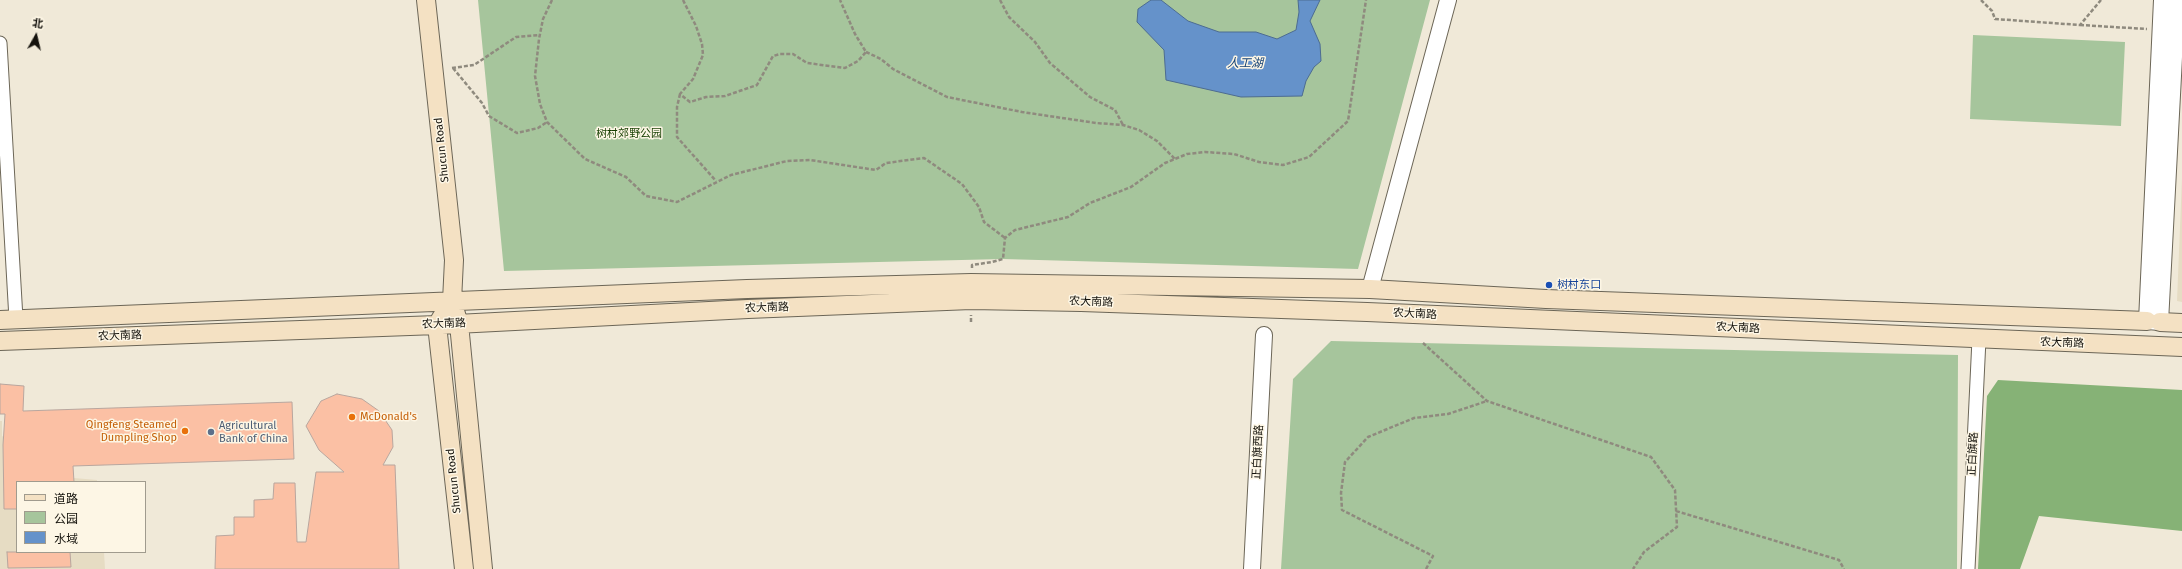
<!DOCTYPE html>
<meta charset="utf-8">
<style>
body{margin:0}
#map{position:relative;width:2182px;height:569px;overflow:hidden;background:#f0e9d8;font-family:"Fira Sans","Noto Sans SC",sans-serif}
canvas{display:block}
.legend{position:absolute;left:16px;top:481px;width:130px;height:72px;box-sizing:border-box;background:#fdf6e5;border:1px solid #a09b8e;margin:0;padding:5px 7px;list-style:none;font-size:12px;color:#14120c}
.legend li{display:flex;align-items:center;gap:8px;height:20px}
.legend b{width:20px;border:1px solid #a09b8e}
.north{position:absolute;left:16px;top:16px;width:40px;height:40px;-webkit-text-stroke:3px #fdf6e5;paint-order:stroke;rotate:8deg;font-size:11px;font-weight:700;line-height:16px;text-align:center;color:#14120c}
.north::after{content:'';display:block;margin:auto;width:14px;height:18px;background:#14120c;clip-path:polygon(50% 0,100% 100%,50% 72%,0 100%)}
</style>
<div id="map">
<canvas width="2182" height="569"></canvas>
<ul class="legend">
<li><b style="height:5px;background:#f4e1c3"></b>道路</li>
<li><b style="height:11px;background:#a6c59c"></b>公园</li>
<li><b style="height:11px;background:#6592ca"></b>水域</li>
</ul>
<div class="north">北</div>
</div>
<script>
const ctx = document.querySelector('canvas').getContext('2d');
ctx.lineJoin = 'round';
function paint(path, color) { ctx.fillStyle = color; ctx.fill(path, 'evenodd'); }
const shape = rows => new Path2D(rows.map(r => 'M' + r).join(''));
function stroke(path, color, width, dash) { ctx.strokeStyle = color; ctx.lineWidth = width; ctx.lineCap = dash ? 'butt' : 'round'; ctx.setLineDash(dash || []); ctx.stroke(path); }
function write(font, color, halo, rows, align = 'center') {
  ctx.font = font + ' "Fira Sans","Noto Sans SC",sans-serif'; ctx.lineWidth = 3; ctx.setLineDash([]); ctx.textBaseline = 'middle'; ctx.strokeStyle = halo; ctx.fillStyle = color; for (const [text, x, y, turn = 0] of rows) {
    ctx.save(); ctx.translate(x, y); ctx.rotate((+turn || 0) * Math.PI / 180); ctx.textAlign = isNaN(turn) ? turn : align; if (halo) ctx.strokeText(text, 0, 0); ctx.fillText(text, 0, 0); ctx.restore();
  }
}
paint(shape([
 [2182,178,2182,302,2177,301],
 [0,421,2,421,2,436,4,437,4,472,97,480,97,482,17,482,17,552,104,552,105,569,0,569]
]), '#e6dcc3');
paint(shape([
 [478,0,1430,0,1358,269,1003,259,504,271],
 [1973,35,2125,42,2121,126,1970,119],
 [1331,341,1958,355,1957,569,1281,569,1293,379]
]), '#a6c59c');
paint(shape([
 [1998,380,2182,390,2182,531,2039,516,2020,569,1978,569,1987,396]
]), '#86b276');
const water = shape([
 [1151,0,1161,0,1188,21,1219,32,1256,32,1277,39,1296,30,1299,12,1298,0,1320,0,1310,21,1320,44,1321,61,1314,67,1306,81,1302,96,1241,97,1166,80,1164,50,1137,22,1138,9,1151,0]
]);
paint(water, '#6592ca');
stroke(water, '#4d6c91', 1);
const building = shape([
 [0,384,24,386,23,411,292,402,294,459,73,466,74,482,17,482,17,509,4,509,3,445,5,414,0,414,0,384],
 [337,394,362,399,379,411,392,430,393,447,383,465,395,465,399,569,215,569,216,536,234,535,234,517,254,517,254,500,273,499,274,483,295,483,297,542,306,542,316,472,344,472,319,450,306,426,321,401,337,394],
 [7,552,70,552,71,567,8,568,7,552]
]);
paint(building, '#fbc0a4');
stroke(building, '#b8a69e', 1);
const minor = shape([
 [0,43,16,319],
 [1968,569,1979,339]
]);
const tertiary = shape([
 [2162,0,2147,321,2160,322,2177,0],
 [1370,289,1448,0],
 [1252,569,1264,335]
]);
const secondary = shape([
 [426,0,454,260,452,301,459,324,483,569],
 [443,315,437,325,464,569],
 [0,320,747,289,971,283,1370,289,1546,299,2147,321],
 [2160,322,2182,323],
 [0,341,437,325,748,309,971,300,1081,302,1367,312,2182,347]
]);
stroke(minor, '#6c6657', 15);
stroke(tertiary, '#6c6657', 18);
stroke(secondary, '#6c6657', 20);
stroke(shape([
 [552,0,543,19,539,39,535,76,540,104,547,122,585,159,626,177,646,196,677,202,731,175,787,161,810,160,876,170,886,163,924,158,962,184,979,207,984,222,1005,238],
 [683,0,696,26,702,44,703,55,693,79,680,94,690,102,706,97,725,96,757,85,773,56,780,54,793,54,807,63,845,68,858,61,866,52,855,34,840,0],
 [1000,0,1009,17,1035,42,1050,63,1090,97,1115,110,1123,125],
 [1981,0,1992,11,1995,19,2080,25,2101,0],
 [2080,25,2147,29],
 [866,52,881,59,893,69,947,97,1022,112,1096,123,1123,125,1139,130,1157,141,1175,159],
 [452,68,474,65,516,37,540,35],
 [453,68,482,103,489,116,517,133,538,128,547,122],
 [680,94,677,107,677,137,716,181],
 [972,268,972,265,992,262,1003,259,1005,238,1015,230,1068,217,1090,203,1131,187,1165,163,1187,154,1205,152,1234,154,1259,162,1283,165,1309,157,1348,121,1366,0],
 [971,322,971,315],
 [1423,343,1487,401,1651,457,1675,490,1677,527,1644,552,1633,569],
 [1676,511,1839,560,1844,569],
 [1426,569,1433,556,1342,510,1341,493,1345,462,1368,437,1414,418,1448,414,1487,401]
]), '#8f8a7e', 2.5, [4, 2]);
stroke(minor, '#fff', 13);
stroke(tertiary, '#fff', 16);
stroke(secondary, '#f4e1c3', 18);
for (const [x, y, r, color] of [
 [1549,285,4,"#1a4fb4"],
 [352,417,4,"#e8710a"],
 [185,431,4,"#e8710a"],
 [211,432,4,"#5c6f8a"]
]) { const dot = new Path2D(); dot.arc(x, y, r, 0, 2 * Math.PI); ctx.fillStyle = color; ctx.fill(dot); stroke(dot, '#fdf6e5', 1.5); }
write('11px', '#153e00', '#fdf6e5', [
 ["树村郊野公园",629,134]
]);
write('11px', '#14120c', '#fdf6e5', [
 ["Shucun Road",442,150,-96],
 ["农大南路",1091,302,2],
 ["农大南路",767,308,-2],
 ["农大南路",1415,314,3],
 ["农大南路",444,324,-2],
 ["农大南路",1738,328,3],
 ["农大南路",120,336,-2],
 ["农大南路",2062,343,2],
 ["正白旗西路",1258,452,-87],
 ["正白旗路",1973,454,-87],
 ["Shucun Road",454,481,-96]
]);
write('11px', '#164399', '#fdf6e5', [
 ["树村东口",1557,285]
], 'left');
write('11px', '#c56008', '#fdf6e5', [
 ["McDonald's",360,417],
 ["Qingfeng Steamed",177,425,"right"],
 ["Dumpling Shop",177,438,"right"]
], 'left');
write('11px', '#4e5e75', '#fdf6e5', [
 ["Agricultural",219,426],
 ["Bank of China",219,439]
], 'left');
write('italic 12px', '#134075', '#fdf6e5', [
 ["人工湖",1245,64]
]);
</script>
